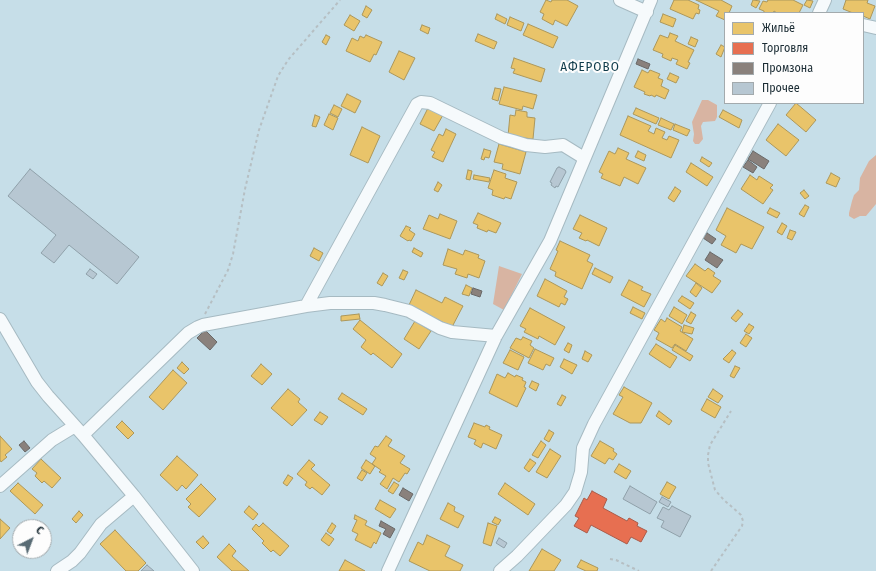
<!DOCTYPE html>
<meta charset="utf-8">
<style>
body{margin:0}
#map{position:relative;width:876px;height:571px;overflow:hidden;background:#c6dee8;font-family:"Fira Sans Condensed",sans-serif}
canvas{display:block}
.legend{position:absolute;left:724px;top:12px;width:140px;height:92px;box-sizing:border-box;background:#fdfdfd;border:1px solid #a3aaad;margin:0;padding:5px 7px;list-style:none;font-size:12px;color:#1c2d35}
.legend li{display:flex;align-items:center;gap:8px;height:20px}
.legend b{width:20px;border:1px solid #a3aaad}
.north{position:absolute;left:12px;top:519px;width:40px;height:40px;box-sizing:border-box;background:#fdfdfd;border:1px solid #a3aaad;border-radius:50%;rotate:42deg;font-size:11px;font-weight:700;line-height:16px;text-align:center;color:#1c2d35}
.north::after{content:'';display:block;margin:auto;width:14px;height:18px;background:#586b74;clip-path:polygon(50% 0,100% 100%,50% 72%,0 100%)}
</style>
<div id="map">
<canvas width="876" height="571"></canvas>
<ul class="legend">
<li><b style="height:11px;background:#e9c46a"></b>Жильё</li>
<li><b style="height:11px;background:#e76f51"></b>Торговля</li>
<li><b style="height:11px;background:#8a817c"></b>Промзона</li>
<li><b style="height:11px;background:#b7c7d2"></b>Прочее</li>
</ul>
<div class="north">С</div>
</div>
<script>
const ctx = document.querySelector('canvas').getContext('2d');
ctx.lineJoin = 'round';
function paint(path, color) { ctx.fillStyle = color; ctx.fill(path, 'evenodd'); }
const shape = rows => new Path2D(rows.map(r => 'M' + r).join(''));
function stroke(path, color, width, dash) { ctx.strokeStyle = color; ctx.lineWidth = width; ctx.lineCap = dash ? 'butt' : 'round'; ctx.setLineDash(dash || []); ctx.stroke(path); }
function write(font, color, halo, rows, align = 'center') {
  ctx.font = font + ' "Fira Sans Condensed",sans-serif'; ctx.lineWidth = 4; ctx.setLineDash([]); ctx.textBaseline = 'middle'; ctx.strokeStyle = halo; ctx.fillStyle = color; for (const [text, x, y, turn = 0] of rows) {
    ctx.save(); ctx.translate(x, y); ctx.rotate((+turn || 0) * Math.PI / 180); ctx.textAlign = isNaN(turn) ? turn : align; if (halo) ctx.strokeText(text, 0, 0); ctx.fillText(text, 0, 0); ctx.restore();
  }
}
paint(shape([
 [702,100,708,100,717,105,717,117,715,121,703,122,701,126,703,139,699,144,695,144,693,141,694,134,692,122],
 [876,155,876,204,866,216,860,216,854,219,849,216,849,213,852,201,854,195,859,190,860,178,869,161],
 [499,266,522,274,504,310,493,304]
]), '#d8b4a2');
const homes = shape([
 [546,0,551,2,552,0,567,0,578,6,567,26,555,20,553,25,542,19,544,14,540,12,546,0],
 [674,0,688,0,699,5,698,9,700,10,699,14,696,13,693,19,670,9,674,0],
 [696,0,721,0,732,6,729,13,725,13,725,20,716,16,719,11,696,0],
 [753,0,760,1,756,8,751,5,753,0],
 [768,0,793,0,803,5,799,13,777,13,774,11,773,13,764,13,764,11,759,9,763,1,767,2,768,0],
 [807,0,813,1,810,8,804,5,807,0],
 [846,0,868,0,867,3,875,6,870,19,863,16,863,13,853,13,843,9,846,0],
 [366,6,372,10,367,18,362,15,366,6],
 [497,14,507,19,505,24,495,19,497,14],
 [663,14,676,19,673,27,660,22,663,14],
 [350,15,360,21,354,31,344,25,350,15],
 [510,17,524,23,521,31,507,25,510,17],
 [528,24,558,37,553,48,523,35,528,24],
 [422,25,430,28,428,34,420,30,422,25],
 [670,33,678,36,675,41,694,50,688,62,690,63,687,69,676,64,678,60,672,58,671,61,662,57,663,54,653,50,660,35,668,38,670,33],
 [478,34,497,42,494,49,475,41,478,34],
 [326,35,330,37,326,45,322,42,326,35],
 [366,35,382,42,376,55,374,54,370,62,346,51,352,38,358,41,360,36,364,38,366,35],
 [691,37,698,40,695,47,688,44,691,37],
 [721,45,725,47,721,57,716,54,721,45],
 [399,51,415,58,404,80,389,72,399,51],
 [514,58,545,69,541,82,513,73,515,69,511,68,514,58],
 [642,70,648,73,650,70,660,74,658,78,663,80,661,86,669,90,665,99,656,95,655,97,651,95,650,96,644,94,645,92,634,87,642,70],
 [670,73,679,77,676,83,667,79,670,73],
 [504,87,537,95,533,109,523,106,522,110,499,104,504,87],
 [495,88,501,89,498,101,492,99,495,88],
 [347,94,361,101,355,113,341,106,347,94],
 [796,103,816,120,806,132,786,115,796,103],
 [334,105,342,109,338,117,330,113,334,105],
 [428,108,443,115,434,131,420,124,428,108],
 [636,108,659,118,656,124,633,114,636,108],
 [516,110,527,112,527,117,535,118,533,139,508,136,510,115,515,116,516,110],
 [723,110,742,120,739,128,719,117,723,110],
 [329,114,338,118,333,130,324,125,329,114],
 [315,115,320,117,316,127,312,126,315,115],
 [628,116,651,126,648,131,654,134,656,128,665,132,662,138,667,140,669,136,679,140,671,158,620,135,628,116],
 [661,118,674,124,671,130,658,125,661,118],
 [675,124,690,130,687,136,673,130,675,124],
 [778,124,799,140,786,156,766,140,778,124],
 [362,127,380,136,368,163,350,155,362,127],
 [446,129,456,134,443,162,432,157,435,152,431,150,439,134,443,136,446,129],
 [499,144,526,152,520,174,502,169,503,164,494,162,499,144],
 [618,148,629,153,626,159,646,168,638,184,624,177,620,186,601,178,603,174,599,172,609,151,615,154,618,148],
 [484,149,491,151,489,158,485,157,484,160,481,159,484,149],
 [638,151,646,155,644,161,635,157,638,151],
 [702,157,712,163,709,167,700,161,702,157],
 [691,163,713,177,707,186,686,172,691,163],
 [468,170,472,171,470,180,466,179,468,170],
 [494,170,506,174,505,178,517,182,511,199,505,197,504,199,492,195,493,190,488,188,494,170],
 [831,173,840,178,836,187,826,183,831,173],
 [474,175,490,178,489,182,473,179,474,175],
 [750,175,757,180,759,176,773,185,770,188,773,190,763,204,741,189,750,175],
 [438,182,442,185,438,192,434,190,438,182],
 [675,187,681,191,674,202,668,198,675,187],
 [804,190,809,196,805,199,800,193,804,190],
 [805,205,809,207,804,217,799,214,805,205],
 [727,208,764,227,752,249,741,244,736,253,721,245,726,236,716,230,727,208],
 [770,208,780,213,777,218,767,213,770,208],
 [478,213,501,223,496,233,488,230,487,232,477,228,478,225,473,223,478,213],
 [440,214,457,221,450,239,423,229,429,215,438,219,440,214],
 [580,215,607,228,599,246,587,240,586,241,579,238,582,233,573,229,580,215],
 [782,223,787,226,782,235,777,232,782,223],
 [406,226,411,228,409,230,415,234,411,241,409,240,408,241,400,236,406,226],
 [790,230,796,232,792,240,787,238,790,230],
 [560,241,590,255,587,261,593,264,582,289,555,276,556,272,550,269,558,251,556,250,560,241],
 [314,248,323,253,319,261,310,256,314,248],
 [414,248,423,253,421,257,412,252,414,248],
 [448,249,463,255,465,250,479,255,478,258,485,261,479,278,468,274,467,278,455,274,457,269,443,265,448,249],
 [695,264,705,271,708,268,715,273,713,276,721,281,712,293,686,276,695,264],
 [595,268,613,277,610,283,592,274,595,268],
 [403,270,408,272,404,280,399,278,403,270],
 [383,273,388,276,382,286,377,283,383,273],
 [545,279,567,291,564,297,568,299,565,305,561,303,559,307,537,296,545,279],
 [629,280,643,287,641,290,651,294,644,307,621,295,629,280],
 [696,283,702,288,696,297,690,292,696,283],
 [466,285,472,288,469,296,462,294,466,285],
 [416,290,442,303,445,297,463,306,452,327,409,305,416,290],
 [682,296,694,303,690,309,678,301,682,296],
 [633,307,645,313,642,319,630,313,633,307],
 [674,307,687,315,682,324,669,316,674,307],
 [530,308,565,327,555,345,539,336,538,339,524,332,526,329,520,326,530,308],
 [738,310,743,314,736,322,731,318,738,310],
 [691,312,696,315,691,324,686,321,691,312],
 [359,314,360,319,341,321,341,316,359,314],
 [667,318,682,327,680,331,693,339,686,351,675,344,672,348,656,339,659,333,654,330,661,319,665,322,667,318],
 [360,320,402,354,392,368,373,353,371,355,361,347,366,340,353,329,360,320],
 [415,321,431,331,419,349,404,339,415,321],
 [749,324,754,327,749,334,744,331,749,324],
 [684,325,694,328,692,334,682,332,684,325],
 [746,334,752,338,746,347,740,343,746,334],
 [523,337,532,341,530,345,534,348,529,358,510,348,516,338,521,340,523,337],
 [568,343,572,345,569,353,564,350,568,343],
 [656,344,677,357,670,368,649,354,656,344],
 [675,345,693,356,690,361,672,350,675,345],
 [535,349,554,358,550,366,546,364,543,370,528,363,535,349],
 [510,350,524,357,518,370,503,363,510,350],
 [732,350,736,353,729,363,723,359,732,350],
 [585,351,592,355,588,362,582,359,585,351],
 [564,359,577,365,572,374,560,367,564,359],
 [182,362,189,369,184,374,177,368,182,362],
 [261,364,272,374,262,385,251,376,261,364],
 [735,366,740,368,734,378,730,376,735,366],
 [173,370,187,383,163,410,149,397,173,370],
 [508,373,515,377,516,375,523,378,522,380,526,382,524,387,526,388,517,407,489,393,497,374,505,378,508,373],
 [532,381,539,384,536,391,529,387,532,381],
 [624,387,652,403,641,423,630,423,613,414,623,397,619,395,624,387],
 [288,389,300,399,298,402,307,410,292,426,271,408,288,389],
 [713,389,723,396,718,403,708,397,713,389],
 [342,393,367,409,363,415,338,399,342,393],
 [562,395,566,397,561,406,557,404,562,395],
 [707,399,721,407,715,418,701,410,707,399],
 [659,411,672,421,669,425,656,416,659,411],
 [320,412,328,417,322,425,314,420,320,412],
 [122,421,134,433,128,439,116,427,122,421],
 [474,423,485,427,486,425,490,427,489,429,502,435,496,449,483,443,481,448,474,444,476,440,468,437,474,423],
 [549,430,554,433,549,442,544,439,549,430],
 [0,436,12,449,5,455,7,457,1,462,0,460,0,436],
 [386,436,392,440,388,446,405,456,400,463,410,469,407,474,405,473,399,482,393,478,387,489,380,484,386,476,379,472,381,470,372,464,376,458,370,454,375,446,378,447,386,436],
 [541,441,546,445,538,458,532,455,541,441],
 [600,441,614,449,613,451,617,454,613,460,609,458,605,464,591,456,600,441],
 [550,449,561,456,547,478,536,472,550,449],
 [177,456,198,475,186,489,182,485,177,491,160,475,177,456],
 [41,459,61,478,52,488,44,481,42,483,35,476,37,473,32,469,41,459],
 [530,459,536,463,529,472,524,468,530,459],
 [309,460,315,465,311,469,330,485,322,495,312,487,310,489,305,485,307,482,297,474,309,460],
 [366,460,375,466,370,474,361,468,366,460],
 [619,464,631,471,626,479,614,472,619,464],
 [362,470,367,473,362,481,357,478,362,470],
 [288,475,293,478,287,486,283,483,288,475],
 [394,482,399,485,393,494,388,491,394,482],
 [667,482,676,487,669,499,660,494,667,482],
 [18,483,43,505,35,514,10,491,18,483],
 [505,483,535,504,528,515,498,494,505,483],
 [201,484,216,499,199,517,188,507,191,504,186,499,201,484],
 [380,500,396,509,390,518,375,509,380,500],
 [448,503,455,507,454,511,464,516,458,528,440,519,448,503],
 [249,506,258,514,253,520,244,512,249,506],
 [79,511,83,515,76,523,72,519,79,511],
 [355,515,367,521,365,525,381,533,376,544,374,542,371,548,355,540,358,534,352,531,357,520,354,519,355,515],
 [495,517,501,520,498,525,492,522,495,517],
 [0,519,10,528,0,539,0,519],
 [263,523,289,546,280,556,273,550,271,552,262,543,264,541,252,529,256,524,259,527,263,523],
 [332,523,336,526,331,534,327,531,332,523],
 [488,523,497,526,491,546,483,543,488,523],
 [115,530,146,563,138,571,126,571,100,544,115,530],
 [326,533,334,539,329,546,321,540,326,533],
 [427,535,450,546,445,556,463,565,460,571,430,571,409,561,418,542,423,545,427,535],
 [203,536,209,543,203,549,196,542,203,536],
 [229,544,236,551,232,556,249,571,232,571,217,557,229,544],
 [542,549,561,560,554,571,529,571,542,549],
 [345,560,365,571,339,571,345,560],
 [581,560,598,568,597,571,586,571,577,567,581,560]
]);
paint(homes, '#e9c46a');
stroke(homes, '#ac975a', 1);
const shops = shape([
 [592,491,607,499,603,508,627,521,629,518,638,523,637,526,647,531,641,542,631,537,627,544,591,525,587,533,574,526,579,518,575,516,584,498,587,500,592,491]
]);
paint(shops, '#e76f51');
stroke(shops, '#aa5b49', 1);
const industry = shape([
 [638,59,650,64,648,69,636,64,638,59],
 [753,151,769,161,764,169,748,159,753,151],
 [748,160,757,167,753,173,743,167,748,160],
 [707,233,716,239,712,244,703,238,707,233],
 [710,252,723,260,717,268,705,260,710,252],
 [473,288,482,291,480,297,471,294,473,288],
 [205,330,217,342,210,350,197,338,205,330],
 [24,441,30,448,25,452,19,445,24,441],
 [403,488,413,494,409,501,399,495,403,488],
 [381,521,395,529,390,538,383,534,386,529,379,526,381,521]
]);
paint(industry, '#8a817c');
stroke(industry, '#696867', 1);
const building = shape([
 [559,167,565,170,566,172,558,187,556,186,555,188,551,185,552,183,550,182,557,168,559,167],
 [30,169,139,257,117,284,69,245,54,263,41,253,56,235,8,196,30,169],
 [90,269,97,274,93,279,86,274,90,269],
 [630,486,657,502,650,514,623,499,630,486],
 [662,497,671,502,668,507,659,502,662,497],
 [672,506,691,516,680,537,661,527,664,521,657,518,663,507,669,510,672,506],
 [499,538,507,543,504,548,496,543,499,538],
 [147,565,154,571,141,571,147,565]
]);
paint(building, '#b7c7d2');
stroke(building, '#8fa0a9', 1);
const minor = shape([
 [620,0,647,12],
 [819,13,825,0],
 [863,25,876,28],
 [0,319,37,382,48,396,83,435,134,496,193,571],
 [496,336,452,332,440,328,409,311,385,305,374,303,330,303,306,306,417,104,421,102,430,103,502,138,513,141,526,145,545,147,563,145,584,158],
 [83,435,188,333,198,327,203,325,306,306],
 [0,486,52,440,75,426],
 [57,571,72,561,80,553,101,524,134,496],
 [388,571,496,336,550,241,651,0],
 [500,571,517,556,566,505,575,492,581,472,583,448,594,424,770,103]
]);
stroke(minor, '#a6bac2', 14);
stroke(shape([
 [205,314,228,270,233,254,245,189,259,130,278,76,288,60,340,0],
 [610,559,616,560,639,571],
 [711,571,742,526,743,521,741,515,724,500,715,490,708,463,708,455,710,445,731,411]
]), '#b6bfc3', 2, [3, 3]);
stroke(minor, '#f6fafc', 12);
ctx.letterSpacing = '1px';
write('13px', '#0f3b4a', '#fdfdfd', [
 ["АФЕРОВО",590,67]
]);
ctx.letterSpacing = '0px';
</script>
